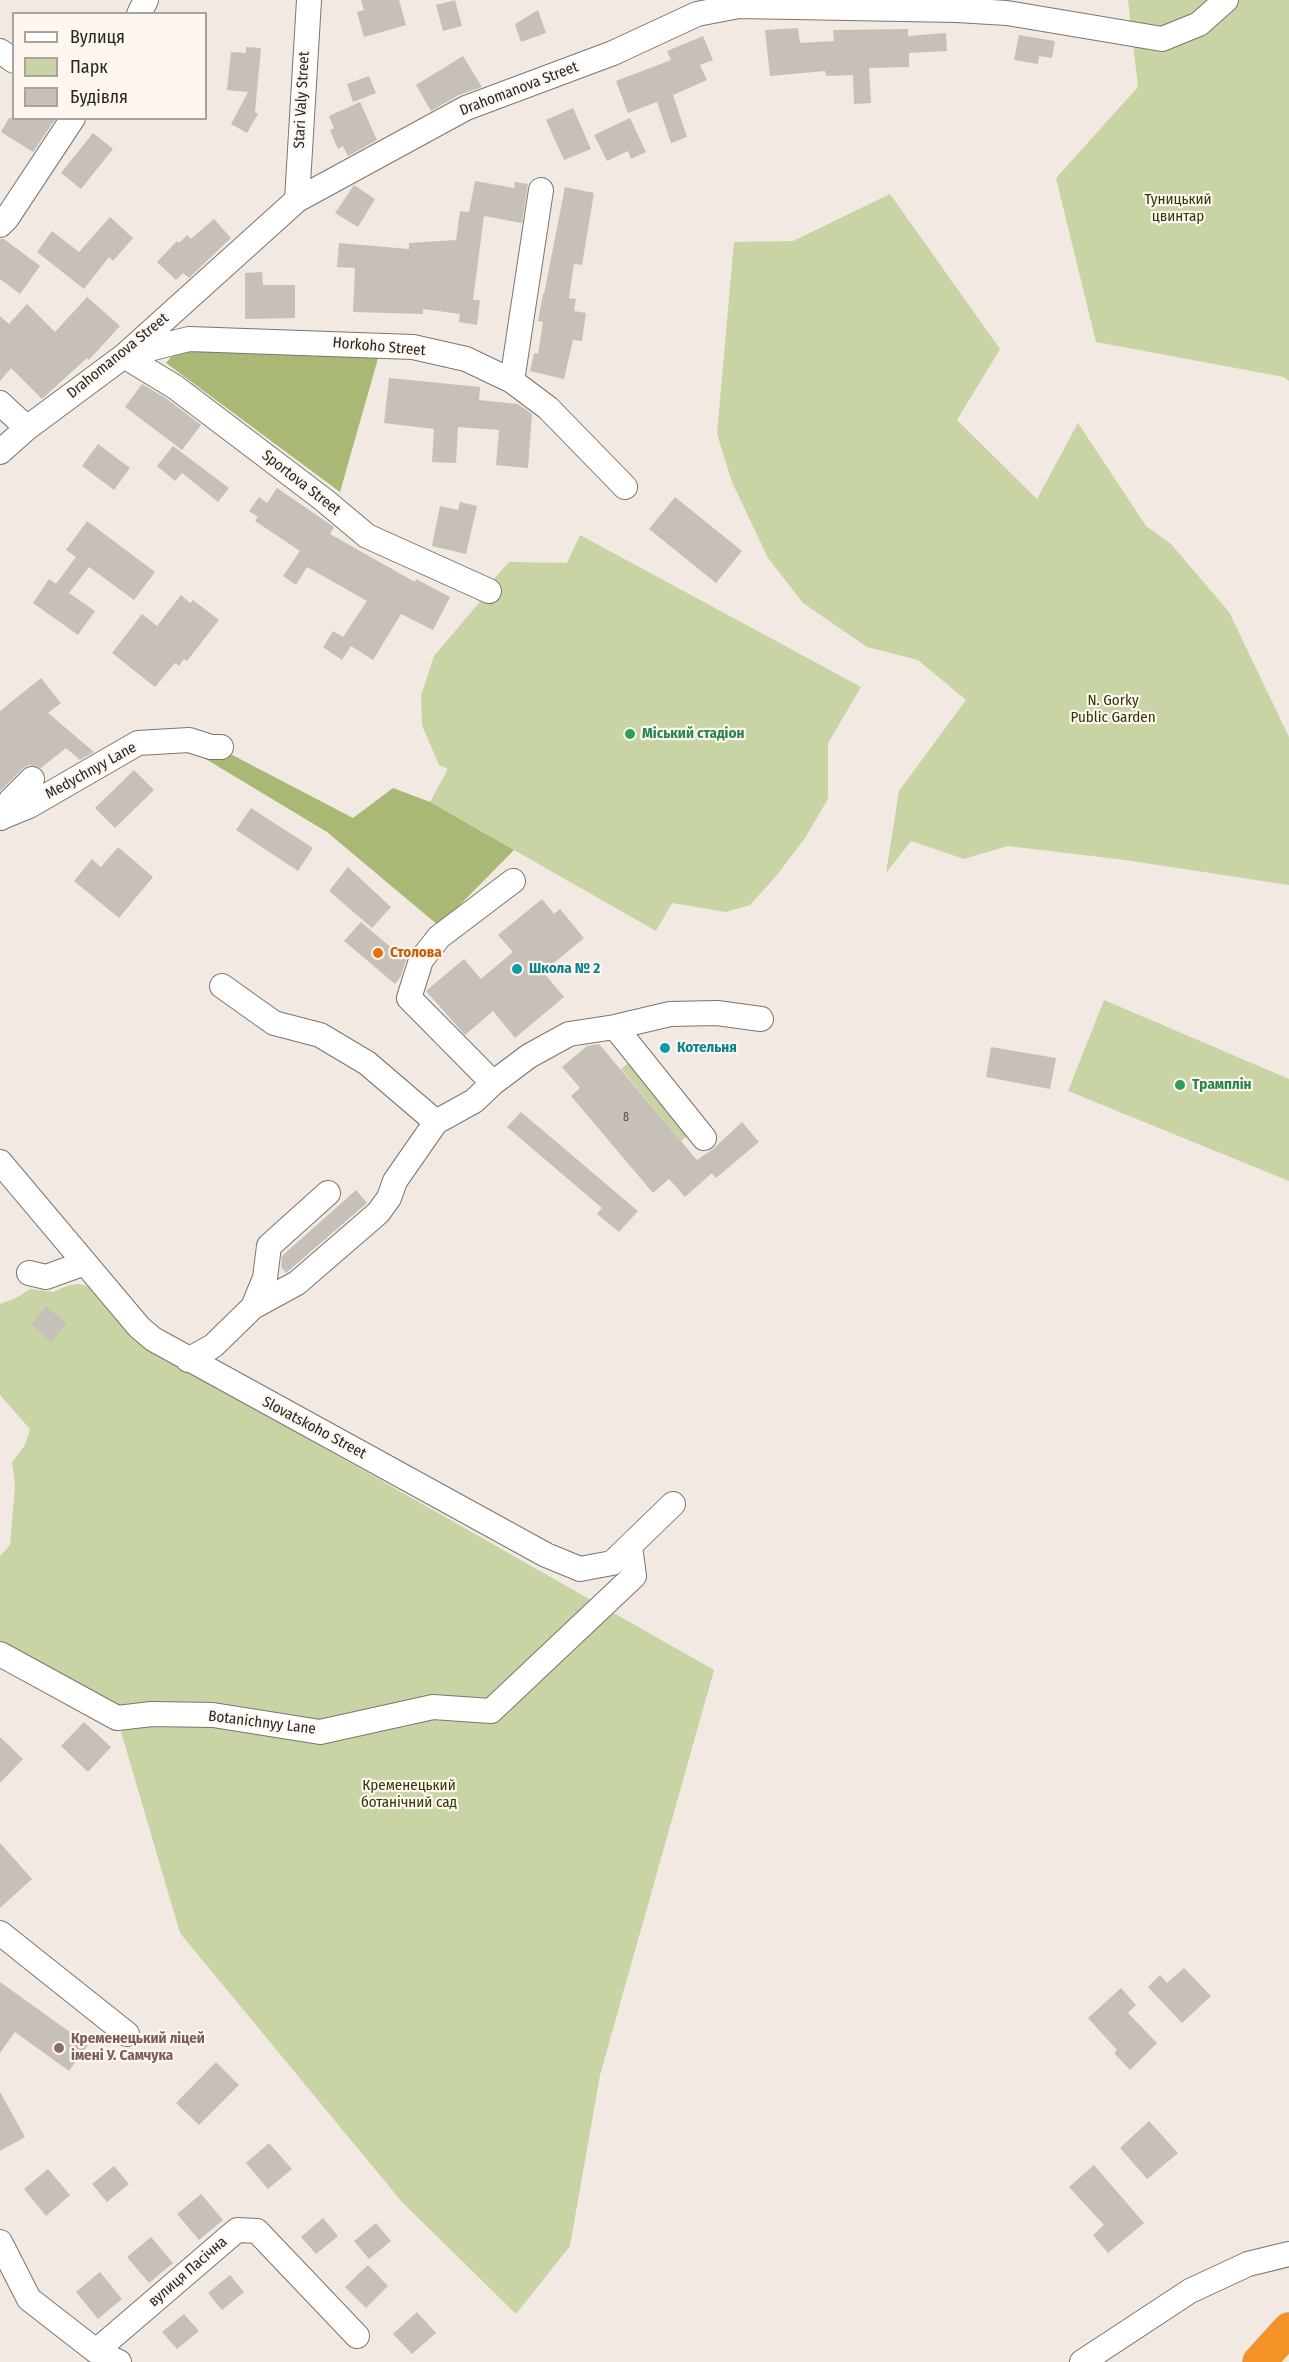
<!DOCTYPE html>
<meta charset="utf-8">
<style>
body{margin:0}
#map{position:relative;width:1289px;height:2362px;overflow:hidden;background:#f1e9e2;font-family:"Fira Sans Condensed",sans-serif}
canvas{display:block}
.legend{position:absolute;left:12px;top:12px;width:195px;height:108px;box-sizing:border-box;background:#fef6ef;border:2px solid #a9a39d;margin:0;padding:8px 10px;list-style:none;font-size:18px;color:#292623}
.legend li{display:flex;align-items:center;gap:12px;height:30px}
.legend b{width:30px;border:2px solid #a9a39d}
</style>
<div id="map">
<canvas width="1289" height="2362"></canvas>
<ul class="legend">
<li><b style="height:8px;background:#fff"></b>Вулиця</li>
<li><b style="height:16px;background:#c8d4a3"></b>Парк</li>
<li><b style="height:16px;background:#c7c0b9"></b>Будівля</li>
</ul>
</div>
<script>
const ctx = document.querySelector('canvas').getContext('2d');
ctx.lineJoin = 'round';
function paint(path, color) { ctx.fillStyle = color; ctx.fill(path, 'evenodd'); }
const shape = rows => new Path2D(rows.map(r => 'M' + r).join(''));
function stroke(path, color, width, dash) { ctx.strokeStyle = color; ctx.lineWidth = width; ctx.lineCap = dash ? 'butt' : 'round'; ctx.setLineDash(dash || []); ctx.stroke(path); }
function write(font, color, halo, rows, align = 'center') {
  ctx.font = font + ' "Fira Sans Condensed",sans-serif'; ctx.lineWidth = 4.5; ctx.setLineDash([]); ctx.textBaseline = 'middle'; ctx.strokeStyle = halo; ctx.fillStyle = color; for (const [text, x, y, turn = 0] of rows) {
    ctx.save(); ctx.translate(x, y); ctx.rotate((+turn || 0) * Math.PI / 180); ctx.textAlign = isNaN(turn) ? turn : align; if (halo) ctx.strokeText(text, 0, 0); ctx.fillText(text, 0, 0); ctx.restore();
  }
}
paint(shape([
 [1128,0,1289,0,1289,381,1284,377,1096,342,1056,178,1138,87],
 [890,194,1000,349,957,420,1037,499,1078,423,1146,526,1171,544,1229,612,1289,737,1289,885,1125,860,1008,846,964,859,911,841,886,873,899,791,966,700,918,660,867,647,803,603,768,558,732,482,717,434,734,242,793,241],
 [580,535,861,687,828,743,828,799,805,838,777,875,750,905,726,912,672,903,656,931,430,802,448,769,439,765,422,725,421,696,434,656,489,591,494,579,509,562,567,563],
 [1104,1000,1289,1079,1289,1181,1068,1091],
 [632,1060,691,1132,681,1141,621,1069],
 [79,1284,91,1287,171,1361,714,1670,600,2075,570,2246,516,2314,402,2202,180,1933,117,1718,0,1654,0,1556,10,1545,15,1486,12,1462,25,1445,30,1429,0,1395,0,1304,16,1298,30,1289,53,1292,67,1286]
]), '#c8d4a3');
paint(shape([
 [178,349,379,355,340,492,166,363],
 [217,747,353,818,393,788,430,802,514,850,439,926,327,832,204,758]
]), '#a9b975');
paint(shape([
 [361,0,399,0,406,25,364,37,357,12,364,10],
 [455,0,462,26,443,31,436,5],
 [538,10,546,33,521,42,515,24],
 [798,28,800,43,834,41,833,30,908,29,908,36,946,33,947,51,909,53,909,67,869,68,871,103,854,104,853,75,826,76,825,71,770,76,765,30],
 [1019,35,1055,41,1052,58,1039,56,1038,64,1014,60],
 [703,36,713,60,700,65,707,80,673,95,687,137,671,143,657,102,628,113,616,81,671,60,667,51],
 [246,47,261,48,255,112,258,114,247,133,231,124,248,92,227,90,231,52,246,53],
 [463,56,482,87,459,95,431,111,416,85],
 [369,76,376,93,353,102,347,84],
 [360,102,377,140,348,156,343,146,338,149,330,130,334,128,329,116],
 [573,108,591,149,564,160,546,120],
 [9,118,56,118,33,152,1,132],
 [630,118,646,152,631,159,628,151,607,161,594,135],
 [93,133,113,149,81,189,61,173],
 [475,181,514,188,515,182,528,184,522,223,484,216,473,300,480,300,477,325,459,322,460,314,423,309,423,314,353,312,355,268,337,267,339,243,409,249,409,243,456,240,460,211,469,212],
 [354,185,375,199,358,227,335,213],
 [565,187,594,193,582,265,574,264,569,298,576,299,574,311,586,313,582,341,573,340,564,379,530,371,534,353,538,354,543,322,538,321,543,294,544,294],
 [110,217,133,238,113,261,109,257,84,289,37,252,52,231,79,252],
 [214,219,231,238,189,278,183,273,176,280,157,262,177,241,179,243,187,235,191,239],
 [0,239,4,239,40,266,20,294,0,279],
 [262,272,263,285,295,285,295,318,245,319,245,273],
 [87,297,120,326,89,360,87,358,42,399,11,368,0,381,0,316,9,324,27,304,55,332],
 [389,378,480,387,479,400,518,404,532,414,528,468,496,465,499,430,458,427,456,463,432,462,434,429,384,423],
 [142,384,167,399,201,425,182,450,125,407],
 [98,444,130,468,114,490,82,466],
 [173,446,229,488,218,502,182,473,175,481,157,466],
 [277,488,334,527,330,534,415,582,416,579,450,597,433,630,401,614,373,660,351,646,342,660,323,647,333,631,343,637,367,601,307,567,296,585,283,576,300,551,255,521,258,517,249,511,259,497,267,503],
 [675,497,742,551,716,583,649,529],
 [460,502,477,506,466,554,432,546,440,506,458,510],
 [87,521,155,572,134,600,89,567,69,593,95,611,78,635,33,603,49,579,56,584,76,557,66,550],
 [181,595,190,603,193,600,219,620,187,661,184,659,179,666,175,663,155,687,112,653,142,614,157,626],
 [41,678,61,703,48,713,94,752,80,760,66,748,41,768,29,765,22,769,0,791,0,711],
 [134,770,154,790,115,828,95,808],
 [251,808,313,848,298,871,236,830],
 [118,847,153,877,119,918,74,881,92,859,101,867],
 [348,867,391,907,372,928,329,891],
 [542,899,554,914,560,909,584,938,543,972,564,997,515,1038,493,1011,465,1035,426,991,464,959,481,979,513,952,498,935],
 [361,922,406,960,401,976,395,984,344,941],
 [599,1044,697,1160,713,1149,742,1122,759,1142,716,1178,712,1173,685,1197,669,1179,653,1193,571,1096,580,1088,562,1067,587,1046],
 [991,1047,1056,1058,1050,1089,986,1077],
 [521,1112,638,1211,619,1232,597,1214,602,1208,507,1127],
 [356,1190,367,1203,286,1273,281,1267,282,1256],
 [46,1306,67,1323,51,1342,31,1324],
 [84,1722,111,1747,88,1772,61,1746],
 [0,1737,23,1759,0,1783],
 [0,1843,32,1879,0,1908],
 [1184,1968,1211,1996,1182,2023,1148,1987,1160,1975,1167,1983],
 [0,1982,88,2045,69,2071,15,2032,0,2053],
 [1121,1988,1136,2005,1128,2013,1157,2043,1130,2070,1114,2053,1117,2050,1088,2018],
 [216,2062,239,2085,199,2125,176,2103],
 [0,2092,25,2137,0,2151],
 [1149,2121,1178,2153,1147,2179,1120,2148],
 [269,2143,292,2169,268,2189,246,2163],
 [1094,2165,1144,2223,1108,2253,1093,2235,1104,2225,1069,2187],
 [114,2166,129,2184,107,2202,92,2184],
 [48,2169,70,2195,46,2216,24,2189],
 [201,2194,223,2220,199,2240,177,2214],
 [323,2218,338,2236,316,2254,301,2237],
 [376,2223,391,2241,369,2259,354,2241],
 [151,2237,173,2263,149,2283,127,2257],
 [368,2265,388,2286,366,2308,345,2287],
 [100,2272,122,2299,98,2319,76,2292],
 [230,2275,244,2292,222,2310,208,2293],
 [417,2312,436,2333,412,2354,393,2334],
 [184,2314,199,2331,177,2349,162,2332]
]), '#c7c0b9');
const minor = shape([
 [139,14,146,0],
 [0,51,14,61],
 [297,200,309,0],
 [0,225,7,218,73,118],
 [129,354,189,339,413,347,466,359,512,381,548,408,625,487],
 [124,356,175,387,324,500,367,536,489,591],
 [512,381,541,190],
 [0,403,27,428],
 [0,452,27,428,124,356,297,200,466,108,613,53,697,14,739,6,957,10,1007,13,1162,39,1199,24,1226,0],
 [0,818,29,806,138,743,189,740,211,747,221,747],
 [1,818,11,800,32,779],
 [222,986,274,1023,320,1035,367,1063,436,1122],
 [615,1027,704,1138],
 [493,1083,409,998,421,960,439,937,513,881],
 [0,1162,139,1327,153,1339,546,1555,580,1569,612,1563,673,1504],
 [29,1273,46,1277,85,1263],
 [253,1307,265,1278,269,1246,328,1193],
 [188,1360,213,1346,253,1307,297,1283,378,1213,389,1198,395,1181,436,1122,474,1101,493,1083,529,1056,569,1034,615,1027,670,1014,717,1013,761,1019],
 [0,1654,117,1718,152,1714,213,1715,320,1732,433,1707,491,1711,634,1576,630,1546],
 [0,1933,127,2034],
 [0,2242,29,2299,96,2351,119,2362],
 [96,2351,237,2230,257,2231,357,2336],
 [1082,2362,1190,2291,1248,2264,1289,2254]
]);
const highway = shape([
 [1259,2362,1289,2329]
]);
stroke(minor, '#7c756f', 26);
stroke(highway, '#c7c7c6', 34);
stroke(minor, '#fff', 24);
stroke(highway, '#f59226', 33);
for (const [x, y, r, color] of [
 [630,734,6,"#2e9e5b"],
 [378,953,6,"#e8710a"],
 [517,969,6,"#0f9aa8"],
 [665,1048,6,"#0f9aa8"],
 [1180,1085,6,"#2e9e5b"],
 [59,2048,6,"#8d6e63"]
]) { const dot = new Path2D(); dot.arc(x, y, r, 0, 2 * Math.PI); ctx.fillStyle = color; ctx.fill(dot); stroke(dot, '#fef6ef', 2); }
write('12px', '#504c48', null, [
 ["8",626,1118]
]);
write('15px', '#292623', '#fef6ef', [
 ["Drahomanova Street",519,89,-21],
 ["Stari Valy Street",302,100,-87],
 ["Horkoho Street",379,347,5],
 ["Drahomanova Street",118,356,-39],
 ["Sportova Street",301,483,38],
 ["Medychnyy Lane",91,771,-29],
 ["Slovatskoho Street",314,1428,28],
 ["Botanichnyy Lane",262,1723,7],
 ["вулиця Пасічна",188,2272,-41]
]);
write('15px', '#2f3802', '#fef6ef', [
 ["Туницький",1178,200],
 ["цвинтар",1178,217],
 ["N. Gorky",1113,701],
 ["Public Garden",1113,718],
 ["Кременецький",409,1786],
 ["ботанічний сад",409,1803]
]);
write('bold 15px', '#27864d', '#fef6ef', [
 ["Міський стадіон",642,734],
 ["Трамплін",1192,1085]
], 'left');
write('bold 15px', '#c56008', '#fef6ef', [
 ["Столова",390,953]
], 'left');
write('bold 15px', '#0d838f', '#fef6ef', [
 ["Школа № 2",529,969],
 ["Котельня",677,1048]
], 'left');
write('bold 15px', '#785e54', '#fef6ef', [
 ["Кременецький ліцей",71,2039],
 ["імені У. Самчука",71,2056]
], 'left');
</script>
